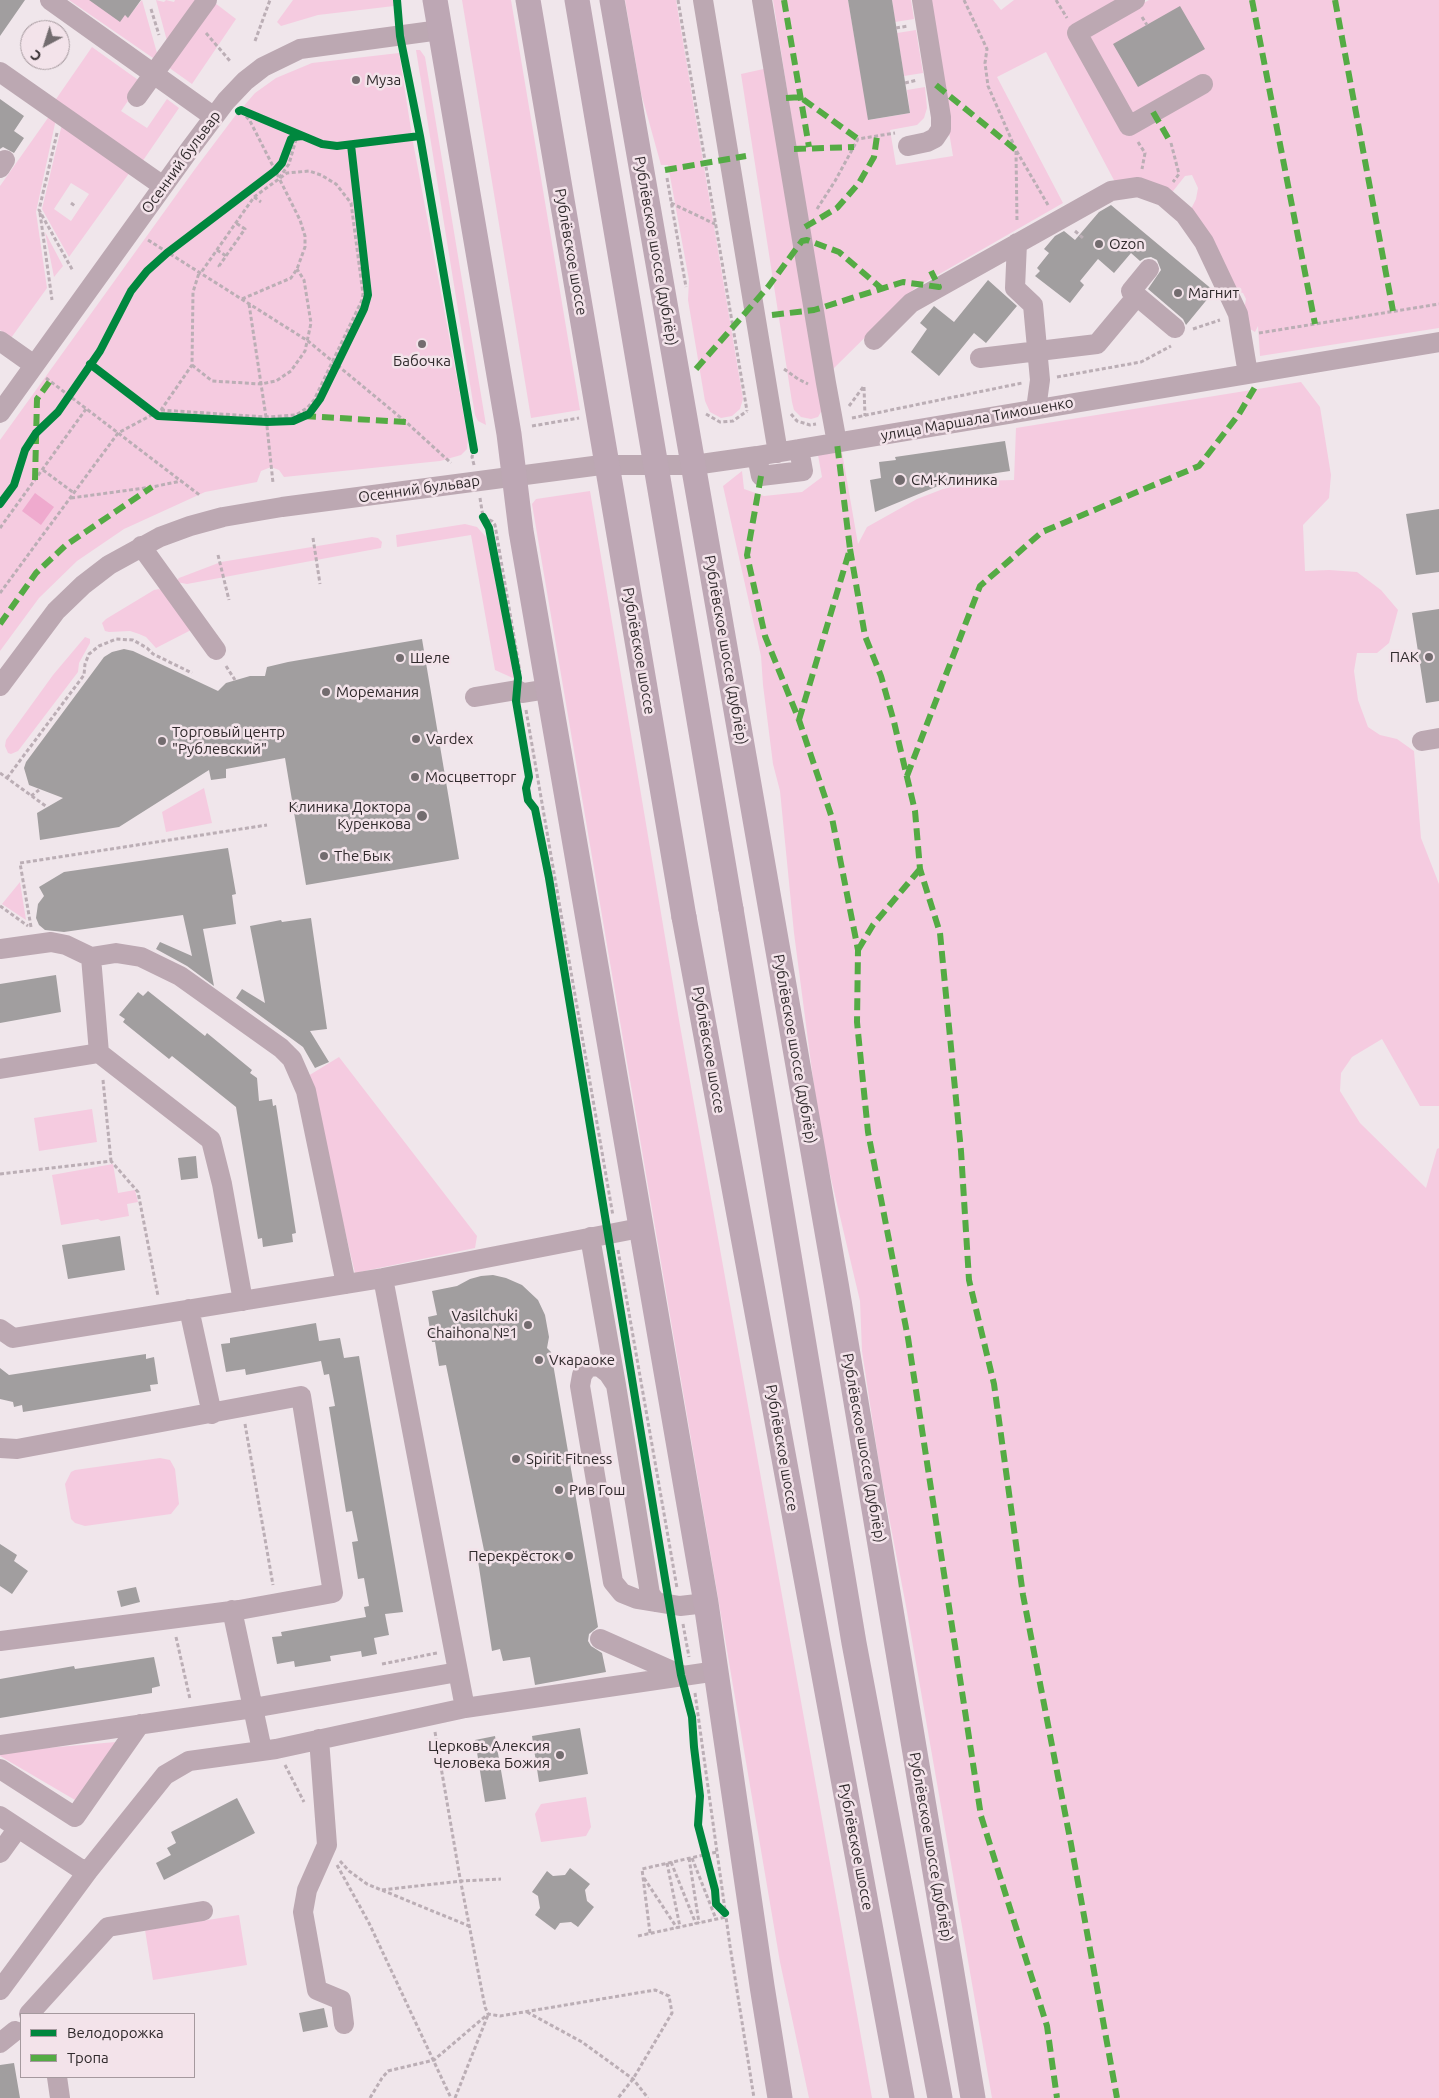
<!DOCTYPE html>
<meta charset="utf-8">
<style>
body{margin:0}
#map{position:relative;width:1439px;height:2098px;overflow:hidden;background:#f0e6eb;font-family:Ubuntu,sans-serif}
canvas{display:block}
.legend{position:absolute;left:20px;top:2013px;width:175px;height:65px;box-sizing:border-box;background:#f3e3ea;border:1px solid #a5999e;margin:0;padding:6px 9px;list-style:none;font-size:15px;color:#302a2c}
.legend li{display:flex;align-items:center;gap:10px;height:25px}
.legend b{width:25px;border:1px solid #a5999e}
.north{position:absolute;left:20px;top:20px;width:50px;height:50px;box-sizing:border-box;background:#f3e3ea;border:1px solid #a5999e;border-radius:50%;rotate:220deg;font-size:14px;font-weight:700;line-height:20px;text-align:center;color:#302a2c}
.north::after{content:'';display:block;margin:auto;width:18px;height:22px;background:#736c6f;clip-path:polygon(50% 0,100% 100%,50% 72%,0 100%)}
</style>
<div id="map">
<canvas width="1439" height="2098"></canvas>
<ul class="legend">
<li><b style="height:6px;background:#00873e"></b>Велодорожка</li>
<li><b style="height:6px;background:#54ab44"></b>Тропа</li>
</ul>
<div class="north">С</div>
</div>
<script>
const ctx = document.querySelector('canvas').getContext('2d');
ctx.lineJoin = 'round';
function paint(path, color) { ctx.fillStyle = color; ctx.fill(path, 'evenodd'); }
const shape = rows => new Path2D(rows.map(r => 'M' + r).join(''));
function stroke(path, color, width, dash) { ctx.strokeStyle = color; ctx.lineWidth = width; ctx.lineCap = dash ? 'butt' : 'round'; ctx.setLineDash(dash || []); ctx.stroke(path); }
function write(font, color, halo, rows, align = 'center') {
  ctx.font = font + ' Ubuntu,sans-serif'; ctx.lineWidth = 5; ctx.setLineDash([]); ctx.textBaseline = 'middle'; ctx.strokeStyle = halo; ctx.fillStyle = color; for (const [text, x, y, turn = 0] of rows) {
    ctx.save(); ctx.translate(x, y); ctx.rotate((+turn || 0) * Math.PI / 180); ctx.textAlign = isNaN(turn) ? turn : align; if (halo) ctx.strokeText(text, 0, 0); ctx.fillText(text, 0, 0); ctx.restore();
  }
}
paint(shape([
 [69,0,101,0,128,17,142,0,157,53,153,58],
 [156,0,164,2,166,0,174,2,175,0,196,0,167,41],
 [293,0,393,0,394,6,318,15,281,26,277,22],
 [462,0,511,0,580,410,531,418],
 [625,0,676,0,743,399,740,409,732,416,721,418,710,412,705,401,688,300,689,280,668,165,661,165,641,93],
 [773,0,848,0,869,120,910,113,907,90,925,87,927,108,924,118,917,125,890,130,896,165,953,156,927,0,993,0,1001,10,1014,0,1120,0,1091,33,1149,0,1439,0,1439,328,1260,356,1258,326,1255,332,1250,329,1243,315,1246,299,1243,293,1235,291,1191,209,1196,199,1198,188,1192,175,1185,176,1170,195,1116,184,1046,52,997,77,1063,203,915,288,831,371],
 [892,0,911,0,914,19,895,22],
 [215,3,236,19,192,84,168,67],
 [916,30,923,73,904,76,897,33],
 [92,47,141,82,121,111,147,128,167,99,179,108,142,162,54,102],
 [416,50,420,50,425,57,486,425,478,421,475,415],
 [399,53,413,142,468,438,467,449,461,455,440,461,284,477,279,470,271,467,261,471,257,482,205,492,124,529,77,561,39,598,0,651,0,440,195,169,235,116,255,93,276,78,312,63],
 [768,68,822,410,818,417,811,419,801,417,794,410,792,402,741,74],
 [50,115,56,119,36,212,47,288,11,338,0,330,0,186],
 [62,124,130,172,69,257,42,209],
 [71,183,89,194,71,221,54,209],
 [45,232,63,266,54,277],
 [1301,382,1320,407,1331,475,1329,498,1303,525,1305,571,1329,570,1357,572,1381,590,1398,610,1389,643,1377,653,1357,653,1354,671,1358,700,1368,727,1380,735,1397,739,1414,751,1421,838,1439,884,1439,1106,1420,1106,1382,1039,1352,1057,1341,1073,1340,1091,1360,1123,1426,1188,1437,1149,1439,1148,1439,2098,992,2098,906,1606,880,1470,862,1351,860,1301,820,1132,794,933,780,791,773,764,763,685,761,656,723,486,742,471,744,489,764,496,802,492,822,477,818,455,842,452,858,544,867,527,917,499,943,489,977,481,1014,480,1016,428],
 [590,491,679,1020,872,2098,809,2098,780,1962,532,504,536,499],
 [465,524,477,527,487,538,515,679,495,670,471,535,397,547,396,535],
 [372,537,378,538,382,542,381,548,187,584,176,582,179,578,221,562],
 [159,589,163,591,193,629,156,648,146,637,139,634,130,631,109,632,105,631,102,623,106,619,154,590],
 [85,637,90,639,90,643,79,663,78,672,18,751,11,754,8,753,5,746,6,740,53,675],
 [204,788,212,823,166,832,162,812],
 [20,882,26,920,2,904],
 [339,1057,477,1236,475,1248,355,1273,308,1076],
 [92,1109,97,1142,39,1151,34,1118],
 [113,1164,118,1193,135,1190,138,1202,127,1204,129,1216,101,1221,98,1219,61,1225,52,1175],
 [160,1458,170,1460,175,1469,179,1504,171,1514,85,1526,75,1523,71,1519,65,1484,71,1472,75,1470],
 [116,1742,75,1800,0,1756,0,1752],
 [586,1797,591,1827,586,1836,541,1842,535,1814,541,1804],
 [239,1915,247,1965,153,1980,145,1930]
]), '#f5cbe0');
paint(shape([
 [35,493,54,507,41,525,22,511]
]), '#efaace');
paint(shape([
 [0,0,25,0,0,36],
 [89,0,141,0,128,18,125,15,120,22],
 [848,0,892,0,910,113,868,120],
 [1180,6,1205,49,1138,87,1113,44],
 [0,99,24,116,14,131,24,138,14,153,3,147,0,149],
 [1111,205,1214,291,1186,325,1183,319,1148,289,1161,270,1157,260,1151,257,1145,258,1140,261,1131,253,1114,273,1098,259,1080,281,1084,285,1070,303,1035,276,1040,271,1037,268,1049,253,1044,249,1055,236,1064,231,1075,240,1099,212],
 [988,280,1017,306,986,343,974,333,939,376,911,352,927,329,920,323,934,306,954,322],
 [1005,441,1010,471,955,479,875,512,870,480,881,478,879,462,896,460,895,457],
 [1439,509,1439,572,1416,575,1406,514],
 [1439,609,1439,701,1426,703,1412,613],
 [422,639,459,859,306,885,285,758,226,769,226,778,211,780,209,770,119,827,40,840,37,813,63,798,29,785,24,768,26,762,104,657,112,652,124,649,133,651,218,691,226,683,250,676,265,676,267,667,288,662],
 [228,848,236,894,232,895,236,924,203,929,214,986,187,966,156,949,160,942,192,956,183,915,64,932,45,930,39,925,36,918,38,904,44,896,39,887,64,872],
 [311,918,327,1029,310,1031,329,1062,315,1068,303,1047,236,998,242,989,265,1003,250,926,281,920,282,922],
 [56,975,61,1012,0,1023,0,984],
 [148,991,205,1036,207,1033,252,1070,250,1073,257,1078,259,1101,272,1099,273,1106,276,1105,296,1233,292,1234,293,1242,263,1247,262,1238,258,1239,236,1107,172,1056,169,1059,123,1022,125,1019,119,1015,138,992,143,996],
 [196,1156,198,1178,181,1180,178,1158],
 [120,1236,125,1270,68,1279,62,1245],
 [493,1275,506,1278,522,1285,538,1300,545,1315,549,1337,547,1348,551,1352,598,1627,589,1634,588,1641,591,1646,602,1653,606,1672,535,1685,530,1657,503,1661,500,1649,492,1651,478,1561,486,1560,446,1365,439,1366,435,1342,432,1342,428,1317,437,1315,432,1291,457,1286,470,1279,481,1276],
 [316,1323,319,1341,340,1338,344,1358,359,1356,403,1612,385,1614,389,1635,374,1638,377,1654,362,1657,361,1651,330,1656,331,1661,295,1667,294,1661,277,1664,272,1637,282,1636,281,1632,366,1617,364,1607,369,1606,364,1578,358,1579,352,1542,358,1541,352,1511,346,1512,329,1407,335,1406,329,1374,324,1375,321,1361,246,1375,245,1369,226,1372,221,1344,230,1343,230,1338],
 [146,1354,146,1359,154,1357,158,1384,150,1385,151,1391,23,1412,22,1405,14,1407,13,1402,0,1399,0,1368,9,1375],
 [0,1544,17,1555,14,1561,28,1571,12,1594,0,1586],
 [136,1587,140,1602,121,1607,117,1591],
 [154,1657,160,1686,152,1688,152,1693,0,1718,0,1679,74,1666,75,1669],
 [580,1728,588,1774,539,1782,532,1736],
 [495,1736,506,1799,485,1802,475,1740],
 [237,1798,255,1833,164,1880,156,1863,171,1855,167,1848,176,1843,171,1832],
 [570,1868,590,1884,585,1890,587,1901,594,1907,578,1927,571,1922,560,1923,555,1930,535,1915,540,1908,538,1896,532,1892,547,1871,553,1876,565,1875],
 [324,2008,328,2027,303,2032,299,2013],
 [14,2063,20,2098,0,2098,0,2065]
]), '#a19e9f');
stroke(shape([
 [678,0,747,411],
 [964,0,987,49,985,63,988,86,1016,150,1048,205],
 [1056,0,1067,18],
 [151,9,159,35],
 [1142,17,1147,25],
 [896,28,908,26],
 [206,33,230,61],
 [255,41,270,0],
 [905,83,917,80],
 [242,111,250,121,279,178],
 [57,133,39,210,73,271],
 [1138,142,1145,153,1142,169],
 [1171,143,1179,174,1173,182],
 [1016,151,1017,222],
 [667,178,686,287],
 [254,197,261,202],
 [71,203,75,206],
 [671,203,715,224],
 [817,209,835,181,858,139,895,133],
 [40,213,52,300],
 [1075,231,1083,238],
 [148,240,308,341,406,422,451,463],
 [217,250,226,256,219,266,221,267],
 [226,256,245,229,236,223],
 [242,299,291,278,297,269,305,247,305,236,300,220,279,178,289,164,297,136],
 [249,304,266,417,273,483],
 [1193,329,1220,320],
 [1259,333,1439,304],
 [192,365,212,381,261,384,276,381,291,371,305,351,311,323,304,280,297,269],
 [784,369,798,379,808,384],
 [1057,377,1141,362,1171,346],
 [46,378,181,481],
 [864,387,865,416],
 [849,406,864,386],
 [161,410,266,417,296,415,307,408,314,400,362,300,363,294,351,203,336,184,321,175,309,171,287,173,254,197,200,274],
 [706,414,720,422,733,421,747,411],
 [791,414,797,421,810,425,816,424],
 [852,418,1022,383],
 [532,426,579,418],
 [474,465,472,457,474,450],
 [43,470,74,493],
 [71,498,152,487,181,481,201,496],
 [480,498,483,517,492,521,495,525,520,672],
 [0,528,86,409],
 [313,538,320,584],
 [218,555,229,600],
 [0,593,118,433,161,410,192,365,193,292,199,273],
 [226,666,235,680],
 [526,710,613,1216],
 [0,773,47,807],
 [7,778,84,675,85,664,89,654,99,646,116,639,133,640,147,648,153,654,192,673],
 [31,796,39,790],
 [0,906,28,926],
 [31,927,20,863,267,825],
 [103,1080,111,1161],
 [0,1174,111,1161,138,1192,158,1296],
 [618,1250,677,1588],
 [245,1424,273,1585],
 [683,1624,689,1657],
 [176,1637,190,1699],
 [382,1664,437,1653],
 [695,1693,730,1946,754,2098],
 [435,1732,460,1878,485,2007,488,2014,500,2016,655,1990,669,1996,672,2013,633,2079,618,2098],
 [285,1765,304,1802],
 [689,1858,699,1923],
 [692,1858,716,1919],
 [340,1861,349,1871,367,1884,469,1926],
 [671,1862,696,1924],
 [667,1863,680,1927],
 [337,1865,369,1923,451,2098],
 [644,1878,677,1928],
 [382,1890,461,1881,501,1879],
 [650,1933,642,1869,717,1852],
 [638,1936,726,1917],
 [527,2012,582,2042,633,2079,648,2098],
 [370,2098,382,2078,388,2071,434,2060,488,2014],
 [455,2098,488,2015]
]), '#bbaeb5', 3, [4, 2.5]);
stroke(shape([
 [50,0,214,117],
 [703,0,778,453],
 [762,0,826,383,837,443],
 [1135,0,1077,33,1129,126,1203,84],
 [0,72,163,186],
 [137,97,207,0],
 [908,146,927,142,935,138,941,129,941,117,922,0],
 [0,168,5,160],
 [1017,243,1015,288,1033,305,1040,380,1036,409],
 [1149,269,1131,291,1175,328],
 [874,340,911,303,1111,191,1138,187,1163,196,1185,215,1204,242,1238,314,1248,374],
 [0,341,34,365],
 [980,358,1097,344,1137,296],
 [0,413,190,149,226,101,245,81,263,67,300,49,440,30],
 [757,456,761,476,803,471,799,449],
 [141,546,216,650],
 [0,686,56,611,83,585,109,565,160,537,190,526,223,517,282,507,601,465,694,465,757,456,1439,342],
 [475,697,517,690,523,693,548,689],
 [1422,741,1439,738],
 [0,949,51,942,66,945,91,957],
 [99,1053,91,957,116,953,141,957,180,976,281,1048,292,1059,306,1091,346,1284],
 [0,1069,99,1053,211,1140,222,1184,243,1301],
 [590,1237,616,1385],
 [383,1278,465,1708],
 [189,1309,212,1414],
 [0,1329,13,1338,383,1278,640,1228],
 [0,1448,17,1449,301,1396,333,1593,239,1610,0,1641],
 [656,1602,650,1594,616,1385,608,1373,599,1366,588,1367,582,1375,580,1386,613,1582,622,1593,637,1599,680,1606,706,1603],
 [232,1610,262,1750],
 [600,1639,681,1675],
 [319,1739,327,1845,307,1890,303,1912,317,1990,341,2000,344,2024],
 [0,1745,253,1708,458,1672],
 [0,1769,75,1817,140,1724],
 [0,1816,79,1868,88,1871],
 [0,1853,18,1828],
 [0,1990,88,1871,165,1775,189,1761,276,1749,465,1708,717,1671],
 [29,2014,108,1927,203,1911],
 [0,2043,15,2031],
 [57,2077,60,2098]
]), '#bca8b2', 20);
stroke(shape([
 [435,0,509,434,521,531,706,1603,762,1986,780,2098],
 [612,0,836,1283,973,2098],
 [731,909,854,1643,940,2098],
 [684,917,902,2098]
]), '#bda7b4', 25);
stroke(shape([
 [528,0,684,917],
 [577,0,731,909]
]), '#bda7b4', 25);
stroke(shape([
 [784,0,809,147],
 [1252,0,1315,324],
 [1335,0,1393,311],
 [936,85,1016,150],
 [786,98,800,97,858,139],
 [1153,112,1171,143],
 [794,149,854,147],
 [665,170,746,156],
 [805,227,837,208,859,183,874,157,877,136],
 [772,315,814,310,903,282,939,287,931,271],
 [696,369,768,287,802,241,807,240,839,252,881,288],
 [304,416,406,422],
 [761,476,747,555,765,636,799,720,832,818,858,950,857,1022,868,1132,908,1338,981,1816,1047,2026,1057,2098],
 [35,480,37,399,50,381],
 [850,549,865,636,881,676,894,722,915,811,920,869,940,933,961,1151,969,1280,994,1384,1023,1595,1071,1844,1117,2098],
 [0,624,36,573,66,545,152,487],
 [799,720,850,549,837,443],
 [907,776,980,586,1042,532,1199,466,1239,414,1255,387],
 [858,950,873,925,920,869]
]), '#54ab44', 6, [12, 6]);
stroke(shape([
 [397,0,400,36,420,136,474,450],
 [239,111,241,110,322,144,337,146,420,136],
 [90,364,158,416,267,422,293,421,309,414,320,399,364,309,368,295,351,145],
 [0,504,14,485,25,450,36,433,58,412,100,351,131,291,147,271,167,253,275,171,282,163,291,139,294,137,302,136],
 [483,517,489,528,518,678,516,701,529,777,526,788,528,800,535,809,549,878,681,1675,692,1717,694,1747,700,1796,698,1825,715,1890,716,1904,725,1913]
]), '#00873e', 8);
for (const [x, y, r, color] of [
 [356,80,5,"#736c6f"],
 [1099,244,5,"#736c6f"],
 [1178,293,5,"#736c6f"],
 [422,344,5,"#736c6f"],
 [900,480,6,"#736c6f"],
 [1429,657,5,"#736c6f"],
 [400,658,5,"#736c6f"],
 [326,692,5,"#736c6f"],
 [416,739,5,"#736c6f"],
 [162,741,5,"#736c6f"],
 [415,777,5,"#736c6f"],
 [422,816,6,"#736c6f"],
 [324,856,5,"#736c6f"],
 [528,1325,5,"#736c6f"],
 [539,1360,5,"#736c6f"],
 [516,1459,5,"#736c6f"],
 [559,1490,5,"#736c6f"],
 [569,1556,5,"#736c6f"],
 [560,1755,5,"#736c6f"]
]) { const dot = new Path2D(); dot.arc(x, y, r, 0, 2 * Math.PI); ctx.fillStyle = color; ctx.fill(dot); stroke(dot, '#f3e3ea', 2); }
write('15px', '#302a2c', '#f3e3ea', [
 ["Муза",366,80],
 ["Ozon",1109,244],
 ["Магнит",1188,293],
 ["Бабочка",422,361,"center"],
 ["СМ-Клиника",911,480],
 ["ПАК",1419,657,"right"],
 ["Шеле",410,658],
 ["Моремания",336,692],
 ["Торговый центр",172,732],
 ["\"Рублевский\"",172,749],
 ["Vardex",426,739],
 ["Мосцветторг",425,777],
 ["Клиника Доктора",411,807,"right"],
 ["Куренкова",411,824,"right"],
 ["The Бык",334,856],
 ["Vasilchuki",518,1316,"right"],
 ["Chaihona №1",518,1333,"right"],
 ["Vкараоке",549,1360],
 ["Spirit Fitness",526,1459],
 ["Рив Гош",569,1490],
 ["Перекрёсток",559,1556,"right"],
 ["Церковь Алексия",550,1746,"right"],
 ["Человека Божия",550,1763,"right"]
], 'left');
write('15px', '#302a2c', '#f3e3ea', [
 ["Осенний бульвар",181,162,-54],
 ["Рублёвское шоссе (дублёр)",656,251,80],
 ["Рублёвское шоссе",571,252,80],
 ["улица Маршала Тимошенко",977,419,-10],
 ["Осенний бульвар",419,489,-8],
 ["Рублёвское шоссе (дублёр)",726,650,80],
 ["Рублёвское шоссе",639,651,80],
 ["Рублёвское шоссе (дублёр)",795,1049,80],
 ["Рублёвское шоссе",709,1050,80],
 ["Рублёвское шоссе",782,1448,80],
 ["Рублёвское шоссе (дублёр)",864,1448,80],
 ["Рублёвское шоссе",856,1847,79],
 ["Рублёвское шоссе (дублёр)",931,1847,80]
]);
</script>
